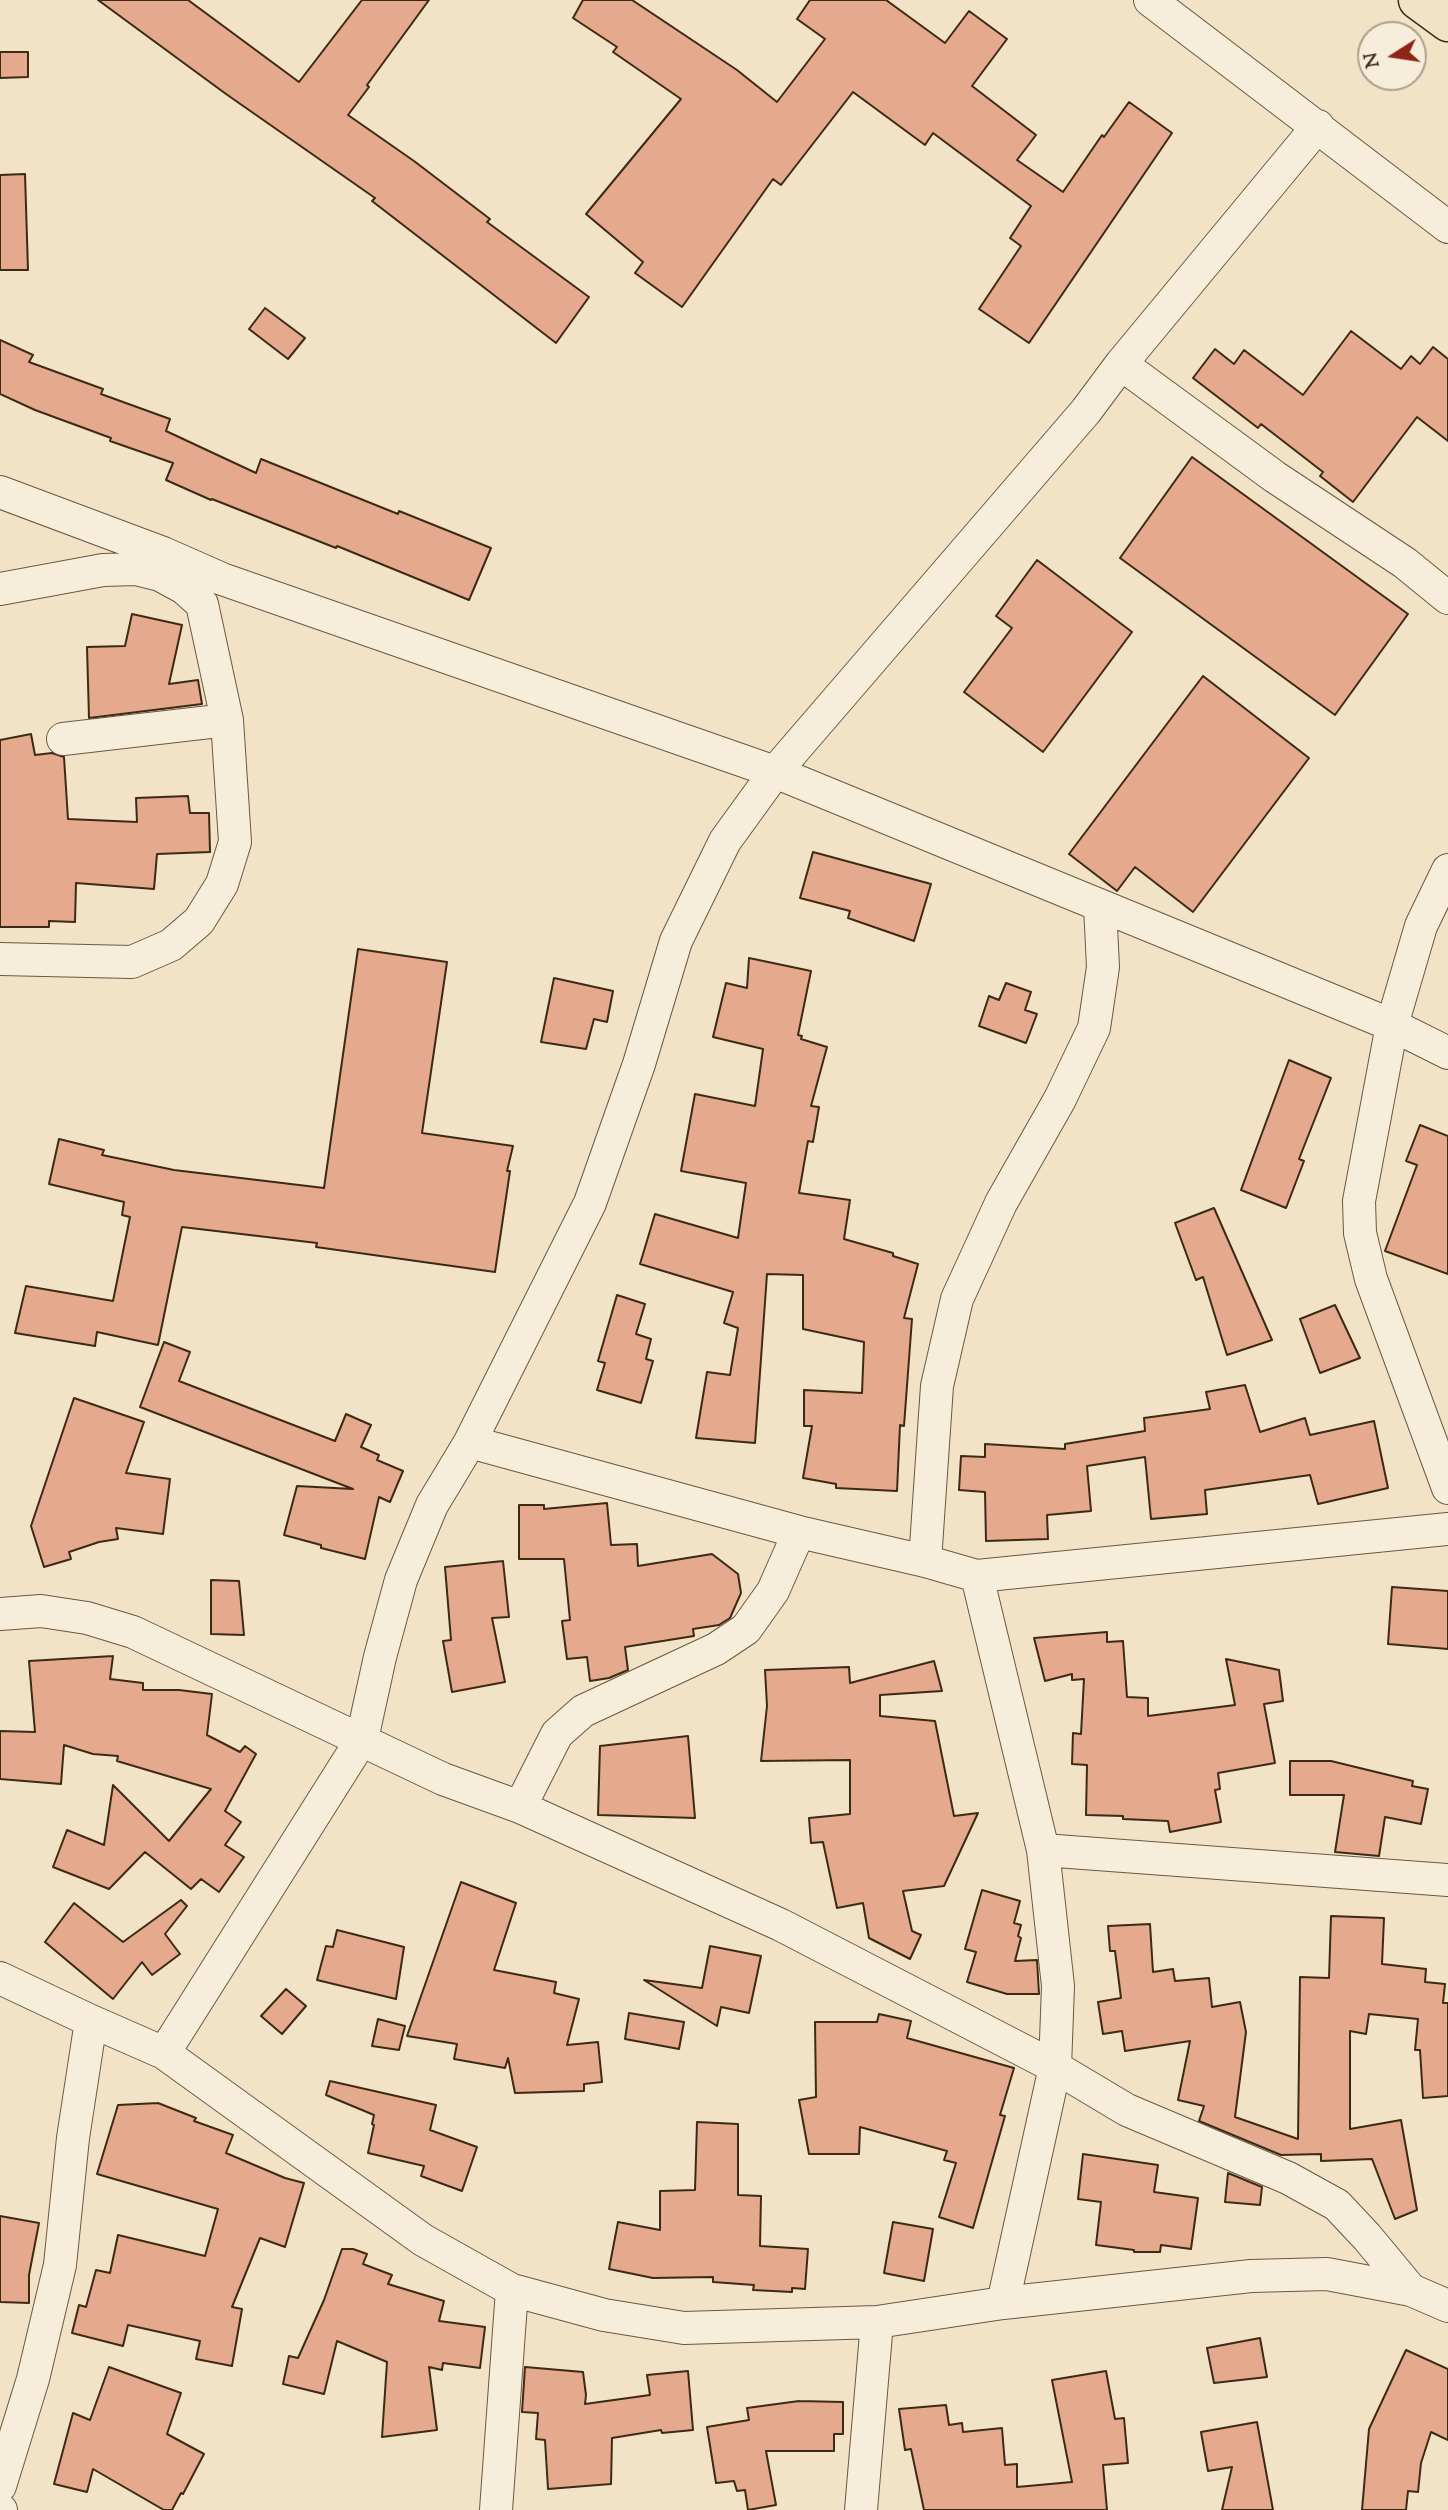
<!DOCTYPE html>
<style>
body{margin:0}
#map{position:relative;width:1448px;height:2510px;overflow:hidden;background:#f2e3c7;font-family:"Sorts Mill Goudy",serif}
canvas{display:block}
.north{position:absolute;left:1357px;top:21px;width:70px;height:70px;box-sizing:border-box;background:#f7eddb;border:2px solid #ad9f8c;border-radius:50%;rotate:258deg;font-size:19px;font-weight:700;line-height:28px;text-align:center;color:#3d2a15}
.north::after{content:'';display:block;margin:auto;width:24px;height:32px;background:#8f2418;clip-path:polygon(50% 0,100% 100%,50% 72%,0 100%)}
</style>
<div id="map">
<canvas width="1448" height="2510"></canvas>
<div class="north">N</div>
</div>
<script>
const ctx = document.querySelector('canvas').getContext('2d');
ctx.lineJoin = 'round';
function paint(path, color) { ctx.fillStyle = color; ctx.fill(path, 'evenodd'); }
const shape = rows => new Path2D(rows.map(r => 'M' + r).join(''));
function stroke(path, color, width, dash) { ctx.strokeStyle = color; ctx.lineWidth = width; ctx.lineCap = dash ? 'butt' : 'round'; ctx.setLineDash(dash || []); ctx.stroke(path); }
const building = shape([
 [98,0,188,0,299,82,362,0,429,0,367,85,369,87,348,115,414,161,490,219,487,222,589,297,556,343,372,201,375,198,226,94,98,0],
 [583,0,632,0,737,70,777,102,825,39,797,19,810,0,886,0,945,43,969,11,1007,39,972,86,1036,135,1017,160,1063,192,1102,135,1104,137,1129,102,1172,133,1029,343,979,309,1021,246,1010,238,1031,206,933,133,925,145,853,92,781,185,773,179,682,307,635,273,643,262,586,214,681,99,613,52,617,47,573,18,583,0],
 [0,52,28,52,28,77,0,78,0,52],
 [25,174,28,270,0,270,0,175,25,174],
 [265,308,305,338,288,359,249,329,265,308],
 [1351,331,1401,369,1411,356,1420,364,1433,347,1448,359,1448,441,1417,417,1353,502,1320,476,1323,472,1261,424,1258,428,1193,378,1215,349,1234,364,1244,350,1303,395,1351,331],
 [0,340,33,355,29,362,103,389,101,394,170,419,166,431,256,473,261,459,398,514,399,511,491,548,469,600,337,546,336,548,212,499,211,500,166,480,173,463,110,441,111,438,35,410,0,394,0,340],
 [1192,457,1408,614,1335,715,1120,558,1192,457],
 [1037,560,1132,632,1043,752,964,692,1012,628,996,616,1037,560],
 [132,614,182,625,169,684,198,680,202,704,89,718,87,647,125,646,132,614],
 [1203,676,1309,758,1193,912,1135,867,1117,891,1069,854,1203,676],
 [31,734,35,755,52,753,64,757,68,819,137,822,136,798,188,796,190,813,209,813,210,852,157,854,154,889,76,883,75,922,49,921,49,927,0,927,0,740,31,734],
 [813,852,931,884,914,941,848,918,850,911,800,898,813,852],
 [358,949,447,962,422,1133,513,1146,507,1171,510,1171,495,1272,316,1247,317,1243,182,1227,158,1345,97,1332,95,1346,15,1333,26,1286,113,1301,130,1217,122,1215,124,1202,49,1184,59,1139,104,1150,102,1155,174,1170,324,1188,358,949],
 [749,958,811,971,798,1035,802,1036,801,1039,827,1047,811,1106,819,1107,813,1142,808,1141,799,1193,850,1200,844,1239,893,1253,893,1256,918,1264,904,1318,912,1319,904,1426,900,1425,897,1491,836,1488,836,1484,803,1478,812,1426,804,1426,804,1390,862,1393,864,1342,803,1329,803,1275,767,1274,755,1443,696,1438,707,1372,730,1375,738,1328,724,1323,733,1292,640,1264,655,1214,738,1238,746,1183,681,1171,695,1094,755,1106,763,1049,713,1037,726,983,747,988,749,958],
 [554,978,613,991,607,1022,594,1019,586,1049,541,1042,554,978],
 [1006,983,1031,992,1025,1010,1037,1014,1026,1043,979,1026,989,996,999,1000,1006,983],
 [1289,1060,1331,1078,1299,1159,1304,1161,1286,1208,1241,1190,1289,1060],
 [1420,1125,1448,1136,1448,1274,1385,1251,1417,1165,1406,1161,1420,1125],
 [1214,1208,1272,1340,1227,1355,1203,1277,1196,1280,1175,1223,1214,1208],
 [617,1295,645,1304,636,1334,651,1339,646,1359,653,1361,641,1403,597,1390,605,1363,598,1361,617,1295],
 [1335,1305,1360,1358,1320,1373,1300,1319,1335,1305],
 [164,1342,190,1352,179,1381,335,1441,346,1414,371,1425,361,1447,379,1455,377,1460,403,1471,390,1502,379,1497,365,1559,321,1548,321,1545,284,1535,297,1486,353,1489,140,1407,164,1342],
 [1245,1385,1260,1432,1305,1418,1310,1435,1374,1421,1388,1488,1318,1504,1310,1475,1205,1490,1207,1514,1151,1519,1145,1457,1087,1466,1091,1511,1047,1515,1048,1539,986,1541,985,1492,959,1490,961,1456,985,1457,985,1444,1065,1449,1065,1444,1145,1431,1144,1418,1210,1409,1206,1392,1245,1385],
 [74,1398,144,1422,126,1473,170,1479,163,1534,116,1528,118,1539,99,1542,69,1552,71,1559,44,1567,31,1526,74,1398],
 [607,1503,611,1545,637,1544,638,1566,712,1554,738,1574,741,1593,730,1618,719,1625,693,1629,694,1636,625,1647,628,1670,609,1678,590,1681,587,1657,567,1659,562,1621,570,1620,564,1559,519,1559,519,1505,544,1505,544,1509,607,1503],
 [503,1561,509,1617,492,1618,505,1682,452,1692,443,1641,451,1640,445,1567,503,1561],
 [211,1580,239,1581,244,1635,211,1634,211,1580],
 [1392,1587,1448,1591,1448,1649,1388,1644,1392,1587],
 [1107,1632,1107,1642,1123,1641,1127,1697,1148,1698,1148,1716,1235,1705,1226,1659,1279,1670,1283,1701,1264,1704,1275,1763,1218,1773,1220,1789,1215,1790,1221,1822,1170,1832,1168,1821,1123,1819,1123,1816,1086,1815,1087,1765,1072,1764,1073,1733,1081,1734,1084,1679,1072,1680,1072,1674,1045,1681,1034,1638,1107,1632],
 [113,1656,110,1679,143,1683,143,1690,179,1690,212,1694,207,1735,240,1752,245,1746,256,1754,225,1811,241,1822,225,1845,244,1857,219,1892,201,1879,191,1889,145,1852,109,1889,53,1867,67,1830,104,1845,113,1785,169,1841,211,1789,117,1761,118,1756,93,1754,64,1745,61,1784,0,1779,0,1731,35,1732,29,1661,113,1656],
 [934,1661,942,1691,880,1695,880,1716,935,1721,954,1816,978,1813,944,1886,903,1891,912,1931,921,1935,910,1959,869,1938,863,1903,837,1908,823,1842,811,1843,809,1818,850,1814,850,1760,761,1761,767,1706,765,1670,849,1667,850,1683,934,1661],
 [688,1736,695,1818,598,1815,600,1746,688,1736],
 [1290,1761,1331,1761,1413,1781,1412,1786,1428,1789,1421,1824,1385,1817,1379,1856,1335,1852,1344,1795,1290,1795,1290,1761],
 [461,1882,516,1903,494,1970,556,1982,554,1993,579,1999,567,2045,598,2042,602,2082,584,2084,584,2091,515,2093,508,2058,505,2068,454,2059,457,2044,407,2036,461,1882],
 [982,1890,1020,1901,1014,1923,1021,1925,1018,1936,1021,1938,1015,1961,1037,1960,1039,1994,1007,1994,967,1982,976,1952,965,1949,982,1890],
 [181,1900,187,1906,165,1934,180,1954,152,1975,142,1962,113,1999,45,1942,74,1903,123,1942,181,1900],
 [1331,1916,1384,1918,1382,1964,1426,1969,1425,1982,1445,1984,1443,2003,1448,2003,1448,2096,1423,2098,1420,2050,1415,2050,1418,2019,1369,2014,1366,2034,1350,2031,1350,2129,1401,2120,1417,2210,1395,2219,1372,2159,1321,2161,1321,2154,1281,2155,1199,2121,1204,2106,1178,2100,1190,2041,1125,2051,1122,2031,1103,2034,1098,2002,1121,1998,1115,1951,1110,1951,1108,1926,1150,1924,1153,1972,1173,1969,1175,1981,1209,1978,1212,2007,1240,2002,1246,2032,1235,2117,1298,2139,1300,1977,1329,1978,1331,1916],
 [337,1930,404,1947,396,1999,317,1980,326,1946,333,1947,337,1930],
 [710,1946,761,1956,749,2013,721,2007,717,2026,644,1980,702,1988,710,1946],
 [286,1989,306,2006,282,2034,261,2016,286,1989],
 [629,2013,684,2022,679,2049,625,2039,629,2013],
 [879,2014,911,2021,907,2038,1014,2068,1000,2115,1005,2116,973,2228,939,2217,956,2163,944,2160,947,2151,860,2127,859,2154,809,2154,799,2100,816,2097,815,2022,877,2022,879,2014],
 [378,2019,405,2026,399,2050,372,2046,378,2019],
 [330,2081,436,2105,430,2130,477,2147,462,2191,421,2176,424,2166,368,2153,374,2125,372,2124,374,2115,326,2095,330,2081],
 [158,2103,196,2118,194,2121,233,2135,226,2153,285,2178,304,2183,285,2247,260,2238,232,2307,242,2309,232,2366,196,2359,200,2341,128,2325,123,2346,72,2333,79,2305,86,2307,96,2270,110,2273,118,2235,205,2256,218,2209,97,2174,118,2105,158,2103],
 [697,2122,738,2124,738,2195,761,2196,760,2246,808,2249,805,2289,792,2288,792,2292,753,2290,754,2285,713,2282,713,2277,653,2278,609,2269,618,2222,660,2230,660,2191,695,2190,697,2122],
 [1083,2154,1158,2165,1154,2192,1198,2198,1191,2249,1161,2245,1160,2252,1134,2252,1134,2250,1096,2245,1101,2202,1078,2199,1083,2154],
 [1228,2173,1262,2187,1260,2205,1225,2202,1228,2173],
 [0,2216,39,2223,29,2275,29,2303,0,2302,0,2216],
 [893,2222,933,2229,924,2281,884,2273,893,2222],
 [342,2249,353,2249,367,2254,363,2264,392,2275,388,2284,444,2301,439,2321,485,2327,480,2368,443,2363,442,2370,429,2367,437,2430,382,2437,387,2362,337,2341,324,2394,283,2384,289,2356,298,2358,324,2300,342,2249],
 [1260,2338,1267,2377,1214,2383,1207,2348,1260,2338],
 [1406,2350,1448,2369,1448,2440,1431,2432,1421,2463,1418,2492,1408,2491,1406,2510,1362,2510,1369,2429,1406,2350],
 [109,2367,181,2393,167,2434,204,2454,183,2494,181,2493,172,2510,164,2510,93,2469,87,2492,54,2484,73,2413,90,2420,109,2367],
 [525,2367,583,2372,586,2395,585,2404,650,2395,647,2375,688,2371,693,2430,662,2433,661,2430,612,2438,611,2484,548,2489,545,2440,536,2439,538,2413,522,2412,525,2367],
 [1106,2371,1115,2419,1124,2418,1128,2463,1103,2465,1107,2510,924,2510,911,2449,905,2450,899,2409,946,2405,949,2425,962,2423,963,2432,1002,2428,1005,2465,1017,2464,1017,2487,1072,2482,1052,2380,1106,2371],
 [799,2401,843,2402,843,2434,834,2434,834,2451,766,2451,776,2505,748,2510,745,2490,737,2491,734,2481,716,2483,707,2427,749,2420,747,2408,799,2401],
 [1257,2422,1273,2510,1222,2510,1232,2467,1208,2471,1201,2432,1257,2422]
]);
paint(building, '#e5a98d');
stroke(building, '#3d2a15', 2);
const street = shape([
 [1150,0,1448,227],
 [1121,364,1275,477,1405,563,1448,598],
 [0,492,163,553,222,579,775,772,1392,1025,1448,1053],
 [0,589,103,570,136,569,160,575,184,588,202,604,227,720,235,842,222,884,199,921,171,945,132,962,0,959],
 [63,739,227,720],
 [1448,870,1421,926,1392,1025,1359,1201,1360,1233,1371,1279,1448,1488],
 [470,1442,799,1532,925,1561,977,1576,1448,1529],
 [925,1561,937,1386,957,1299,1001,1203,1060,1099,1094,1028,1103,967,1100,906],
 [977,1576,1043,1850,1058,1986,1055,2067,1003,2303],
 [0,1614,41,1611,87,1618,133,1632,443,1779,520,1807,781,1925,1055,2067,1127,2110,1288,2178,1337,2205,1367,2237,1411,2290],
 [520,1807,557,1734,583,1711,716,1649,746,1629,773,1591,799,1532],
 [1043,1850,1448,1880],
 [0,1978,91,2021,164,2053,423,2240,512,2290,604,2315,684,2328,877,2322,1003,2303,1251,2276,1327,2274,1411,2290,1448,2306],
 [164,2053,362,1739,380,1657,401,1580,432,1505,470,1442,590,1203,639,1064,676,941,725,841,775,772,1086,411,1121,364,1318,126],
 [0,2486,33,2379,60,2265,73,2138,91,2021],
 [0,2510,1,2510],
 [496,2510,512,2290],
 [861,2510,877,2322]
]);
const primary = shape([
 [1418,0,1448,22]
]);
stroke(street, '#6a5842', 34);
stroke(primary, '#3d2a15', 41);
stroke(street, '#f7eddb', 32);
stroke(primary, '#f2e3c7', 38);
</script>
